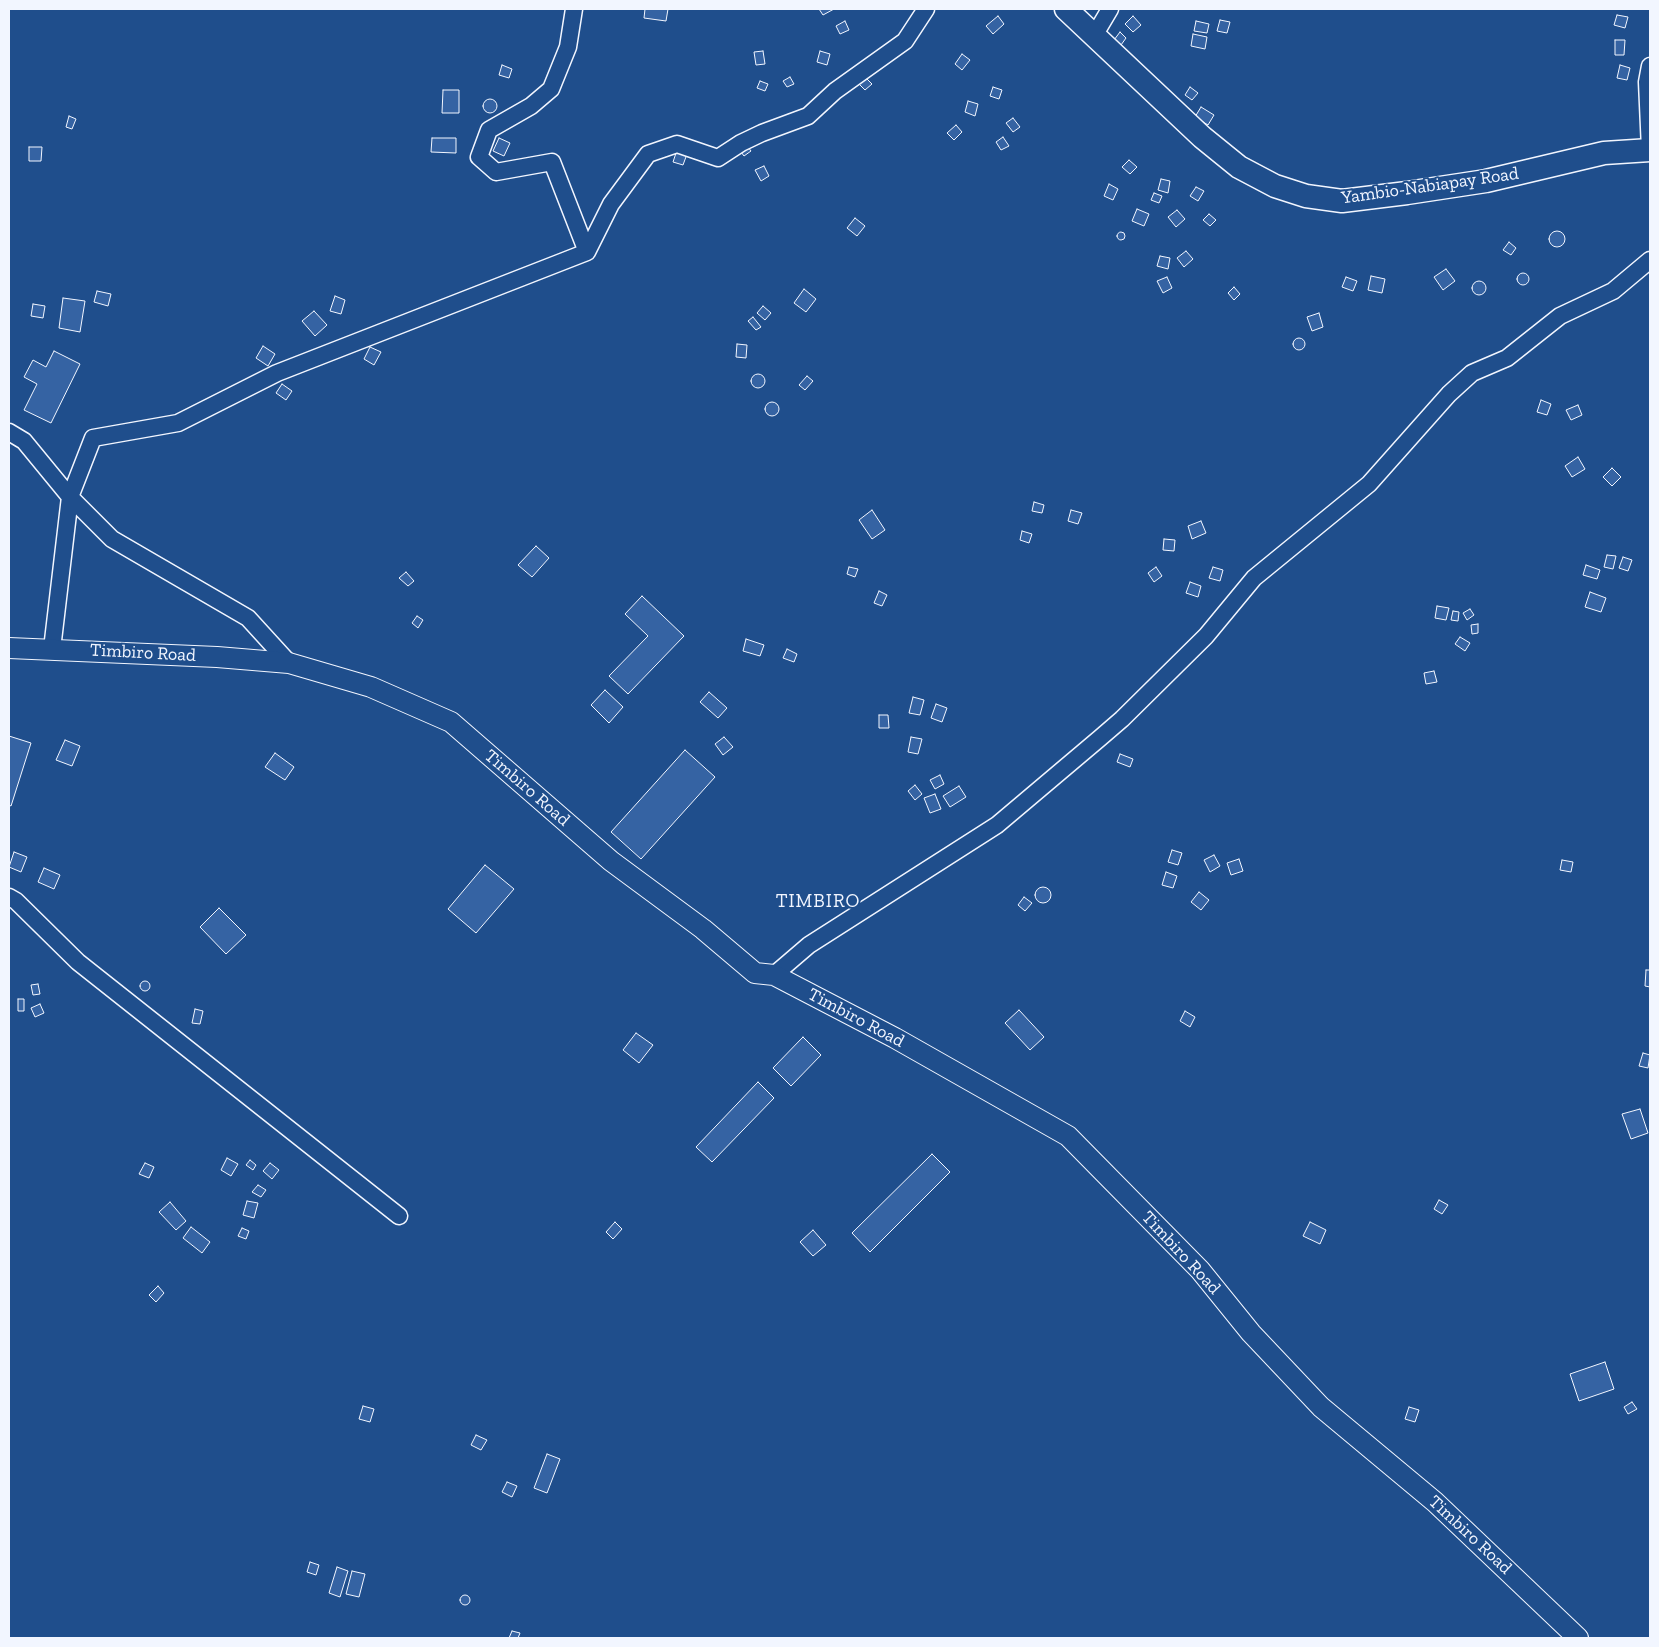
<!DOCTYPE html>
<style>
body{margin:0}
#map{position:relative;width:1659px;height:1647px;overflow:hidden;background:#1f4e8c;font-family:"Zilla Slab",serif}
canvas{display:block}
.frame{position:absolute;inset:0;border:10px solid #f2f6ff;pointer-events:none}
</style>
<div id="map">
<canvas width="1659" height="1647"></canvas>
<div class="frame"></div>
</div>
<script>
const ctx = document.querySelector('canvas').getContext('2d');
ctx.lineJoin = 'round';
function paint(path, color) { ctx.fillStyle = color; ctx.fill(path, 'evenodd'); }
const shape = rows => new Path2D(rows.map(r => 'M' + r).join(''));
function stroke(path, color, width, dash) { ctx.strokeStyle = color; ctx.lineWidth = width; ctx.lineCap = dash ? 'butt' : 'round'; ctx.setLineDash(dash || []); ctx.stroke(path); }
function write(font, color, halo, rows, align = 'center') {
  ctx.font = font + ' "Zilla Slab",serif'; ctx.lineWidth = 4; ctx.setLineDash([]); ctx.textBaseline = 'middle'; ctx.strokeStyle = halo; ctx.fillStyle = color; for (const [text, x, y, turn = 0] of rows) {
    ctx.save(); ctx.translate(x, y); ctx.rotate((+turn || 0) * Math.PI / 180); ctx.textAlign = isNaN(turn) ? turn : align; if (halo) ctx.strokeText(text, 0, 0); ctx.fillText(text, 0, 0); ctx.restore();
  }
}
const building = shape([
 [645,9,668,9,666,21,644,18,645,9],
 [819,9,834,9,823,15,819,9],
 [1617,15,1628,17,1625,28,1614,25,1617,15],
 [998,16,1004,24,993,34,986,26,998,16],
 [1133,16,1141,25,1133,32,1125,24,1133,16],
 [1220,20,1230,22,1227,33,1217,31,1220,20],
 [845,21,849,30,840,34,836,26,845,21],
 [1196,21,1209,24,1207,33,1194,31,1196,21],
 [1120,32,1126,38,1121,45,1114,40,1120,32],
 [1193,34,1207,37,1205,49,1191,46,1193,34],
 [1615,40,1625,40,1624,55,1615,55,1615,40],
 [763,51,765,64,756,65,754,52,763,51],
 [820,51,830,54,827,65,817,62,820,51],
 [962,54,970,60,962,70,955,64,962,54],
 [502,65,512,69,509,78,499,75,502,65],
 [1620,65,1630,68,1627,80,1617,78,1620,65],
 [790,77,794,84,787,87,783,81,790,77],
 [866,78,872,84,865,90,859,84,866,78],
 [760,81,768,84,765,91,757,88,760,81],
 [993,87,1002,90,999,99,990,96,993,87],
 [1190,87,1198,93,1192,100,1185,95,1190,87],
 [443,90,459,90,459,113,442,113,443,90],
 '483 106a7 7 0 1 1 14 0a7 7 0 1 1-14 0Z',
 [968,101,978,104,975,116,965,112,968,101],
 [1201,107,1214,115,1208,125,1195,117,1201,107],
 [69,116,76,119,72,129,66,127,69,116],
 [1013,118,1020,127,1013,132,1006,123,1013,118],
 [956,125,962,132,954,140,947,133,956,125],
 [1003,137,1009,146,1001,150,996,142,1003,137],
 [432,138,456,138,456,153,431,152,432,138],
 [499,138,510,143,504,156,493,151,499,138],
 [745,143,751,151,744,156,738,148,745,143],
 [29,147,42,147,41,161,29,161,29,147],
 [677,150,687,154,683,165,673,162,677,150],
 [1129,160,1137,167,1130,174,1122,167,1129,160],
 [764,166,769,176,761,181,755,170,764,166],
 [1161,179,1170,181,1168,193,1158,190,1161,179],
 [1109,184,1118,189,1113,200,1104,196,1109,184],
 [1196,187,1204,191,1198,201,1190,196,1196,187],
 [1154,193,1162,196,1159,203,1151,200,1154,193],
 [1137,209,1149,214,1144,226,1132,221,1137,209],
 [1177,210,1185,219,1176,227,1168,217,1177,210],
 [1209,214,1216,220,1210,226,1203,220,1209,214],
 [855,218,865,226,857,236,847,228,855,218],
 '1549 239a8 8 0 1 1 16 0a8 8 0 1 1-16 0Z',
 '1117 236a4 4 0 1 1 8 0a4 4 0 1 1-8 0Z',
 [1509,242,1516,248,1511,255,1503,250,1509,242],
 [1186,251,1193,259,1184,267,1177,258,1186,251],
 [1160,256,1170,258,1168,269,1157,266,1160,256],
 [1446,269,1455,281,1443,290,1434,277,1446,269],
 '1517 279a6 6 0 1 1 12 0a6 6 0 1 1-12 0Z',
 [1371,276,1385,279,1382,293,1368,290,1371,276],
 [1167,277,1172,288,1163,293,1157,281,1167,277],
 [1346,277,1357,281,1353,291,1342,287,1346,277],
 '1472 288a7 7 0 1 1 14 0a7 7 0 1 1-14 0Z',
 [1234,287,1240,294,1234,300,1228,293,1234,287],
 [804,289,816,299,806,312,794,303,804,289],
 [97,291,111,294,108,306,94,302,97,291],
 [335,296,345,300,341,314,330,311,335,296],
 [63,298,85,301,80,332,59,328,63,298],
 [33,304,45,306,43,318,31,316,33,304],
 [763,306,771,313,765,320,757,313,763,306],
 [314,311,327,325,315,336,302,321,314,311],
 [1319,313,1323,327,1312,331,1307,317,1319,313],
 [753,317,761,327,756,330,748,321,753,317],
 '1293 344a6 6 0 1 1 12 0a6 6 0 1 1-12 0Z',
 [737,344,747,345,746,358,736,357,737,344],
 [263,346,275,354,268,366,256,358,263,346],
 [370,347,381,352,374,365,364,359,370,347],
 [54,351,80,364,51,423,24,410,37,384,24,377,33,360,46,367,54,351],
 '751 381a7 7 0 1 1 14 0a7 7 0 1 1-14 0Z',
 [807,376,813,381,805,390,799,385,807,376],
 [282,384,292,391,286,400,276,393,282,384],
 [1541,400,1551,404,1547,415,1537,412,1541,400],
 '765 409a7 7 0 1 1 14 0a7 7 0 1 1-14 0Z',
 [1578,405,1582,415,1571,420,1566,410,1578,405],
 [1578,457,1585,469,1572,477,1565,466,1578,457],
 [1612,468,1621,477,1612,486,1603,477,1612,468],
 [1034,502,1044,505,1042,513,1032,511,1034,502],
 [872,510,885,530,872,539,859,520,872,510],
 [1071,510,1082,513,1078,524,1068,521,1071,510],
 [1201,521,1206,533,1192,539,1188,526,1201,521],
 [1022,531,1032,534,1029,543,1020,540,1022,531],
 [1164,539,1175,540,1174,551,1163,550,1164,539],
 [536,546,549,558,532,577,518,565,536,546],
 [1607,555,1616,556,1613,569,1604,567,1607,555],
 [1623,557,1632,560,1628,571,1619,568,1623,557],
 [1586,565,1600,570,1597,579,1583,575,1586,565],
 [849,567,858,569,855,577,847,574,849,567],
 [1156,567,1162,576,1154,582,1148,573,1156,567],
 [1213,567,1223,570,1220,581,1209,578,1213,567],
 [406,572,414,581,408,586,399,578,406,572],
 [1190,582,1201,586,1198,597,1186,593,1190,582],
 [879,591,887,595,882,606,874,603,879,591],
 [1590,592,1606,598,1601,612,1585,607,1590,592],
 [642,596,684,636,628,694,609,676,648,636,625,614,642,596],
 [1437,606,1449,608,1446,620,1435,618,1437,606],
 [1470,609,1474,615,1467,620,1463,613,1470,609],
 [1453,611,1459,612,1458,621,1451,620,1453,611],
 [417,616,423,620,418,628,412,623,417,616],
 [1478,624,1478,633,1472,634,1471,625,1478,624],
 [1460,637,1470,643,1465,651,1455,644,1460,637],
 [746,639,764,645,760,656,743,651,746,639],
 [787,649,797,654,794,662,783,658,787,649],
 [1434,671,1437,682,1426,684,1424,673,1434,671],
 [605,690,623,707,609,723,591,705,605,690],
 [709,692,727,708,718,718,700,702,709,692],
 [913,697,924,700,920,715,909,713,913,697],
 [936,704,947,708,942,722,931,718,936,704],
 [879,715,888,715,889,728,879,728,879,715],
 [9,736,31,743,11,806,9,805,9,736],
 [724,737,733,747,723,755,715,744,724,737],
 [911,737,922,739,918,754,908,752,911,737],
 [65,740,80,746,72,766,56,760,65,740],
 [685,750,715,777,641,859,611,832,685,750],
 [275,753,294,767,285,780,265,767,275,753],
 [1120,754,1133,759,1130,767,1117,762,1120,754],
 [940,775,944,784,935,789,930,780,940,775],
 [915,785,922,794,915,800,908,791,915,785],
 [959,786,966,797,950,807,943,796,959,786],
 [935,794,941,809,930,813,924,798,935,794],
 [1172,850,1182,853,1178,865,1168,862,1172,850],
 [14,852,27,857,21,872,9,867,14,852],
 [1214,855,1220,866,1210,872,1204,860,1214,855],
 [1239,859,1243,871,1231,875,1227,863,1239,859],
 [1562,860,1573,862,1571,872,1560,870,1562,860],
 [485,865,514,889,476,933,448,909,485,865],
 [44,868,60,875,54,889,38,882,44,868],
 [1166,872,1177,876,1173,888,1162,885,1166,872],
 '1035 895a8 8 0 1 1 16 0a8 8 0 1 1-16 0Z',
 [1199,892,1209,900,1201,910,1191,902,1199,892],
 [1024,897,1032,903,1025,911,1018,905,1024,897],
 [219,908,246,935,226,954,200,927,219,908],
 [1646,970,1650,970,1650,987,1645,986,1646,970],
 '140 986a5 5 0 1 1 10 0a5 5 0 1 1-10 0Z',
 [38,984,40,994,33,995,31,985,38,984],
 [18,999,24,999,24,1011,18,1011,18,999],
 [40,1004,44,1013,35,1017,31,1008,40,1004],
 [195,1009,203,1011,200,1024,192,1023,195,1009],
 [1019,1010,1044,1037,1030,1050,1005,1023,1019,1010],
 [1185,1011,1195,1017,1190,1027,1180,1021,1185,1011],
 [636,1033,653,1045,639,1063,623,1050,636,1033],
 [803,1037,821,1055,791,1086,773,1068,803,1037],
 [1643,1053,1650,1055,1648,1068,1639,1066,1643,1053],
 [758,1082,774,1098,712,1162,696,1147,758,1082],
 [1640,1109,1648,1133,1631,1139,1622,1114,1640,1109],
 [932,1154,950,1172,870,1252,852,1233,932,1154],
 [227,1158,238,1164,231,1176,221,1170,227,1158],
 [250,1160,256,1165,253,1170,246,1165,250,1160],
 [145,1163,154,1167,149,1178,139,1174,145,1163],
 [270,1163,279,1170,272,1179,263,1171,270,1163],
 [258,1185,266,1190,261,1197,252,1192,258,1185],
 [1439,1200,1448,1205,1442,1214,1434,1209,1439,1200],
 [247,1201,258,1203,254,1218,243,1215,247,1201],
 [170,1202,186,1221,176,1230,159,1212,170,1202],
 [615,1222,622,1229,613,1239,606,1232,615,1222],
 [1310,1222,1326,1230,1320,1244,1303,1236,1310,1222],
 [191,1227,210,1242,202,1253,183,1238,191,1227],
 [242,1228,249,1231,246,1239,238,1236,242,1228],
 [813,1230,826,1245,813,1256,800,1242,813,1230],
 [158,1286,164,1293,156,1302,149,1295,158,1286],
 [1605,1362,1614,1389,1579,1401,1570,1374,1605,1362],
 [1632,1402,1637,1409,1628,1414,1624,1407,1632,1402],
 [363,1406,374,1409,370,1422,359,1419,363,1406],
 [1409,1407,1419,1410,1415,1422,1405,1419,1409,1407],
 [476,1435,487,1440,481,1450,471,1445,476,1435],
 [547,1454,560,1459,547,1493,534,1488,547,1454],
 [507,1482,517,1486,512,1497,502,1492,507,1482],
 [310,1562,319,1565,316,1575,307,1572,310,1562],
 [337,1567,348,1571,340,1597,329,1593,337,1567],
 [352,1571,365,1574,359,1597,346,1594,352,1571],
 '460 1600a5 5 0 1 1 10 0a5 5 0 1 1-10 0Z',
 [512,1631,520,1633,518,1638,509,1638,512,1631]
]);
paint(building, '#3563a3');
stroke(building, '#f2f6ff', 1);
const minor = shape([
 [574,9,568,47,551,89,531,106,489,130,479,157,496,172,552,162,587,252],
 [1094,36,1110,9],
 [1650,150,1647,82,1650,66],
 [9,432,24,441,70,497,112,539,248,618,289,663],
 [52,649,70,497,93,438,178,423,277,373,587,252,611,204,648,154,677,144,718,158,741,143,762,133,808,116,835,91,905,41,926,9],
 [9,897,16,901,78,962,399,1216],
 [774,975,809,945,997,825,1100,738,1122,719,1206,636,1254,578,1369,484,1449,394,1472,373,1507,358,1560,316,1613,291,1650,260]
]);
const tertiary = shape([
 [9,648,217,657,289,663,371,687,451,722,611,861,703,929,755,973,774,975,895,1038,1068,1136,1200,1270,1251,1333,1321,1407,1435,1502,1578,1638]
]);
const secondary = shape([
 [1066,9,1202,137,1239,167,1275,186,1306,196,1342,201,1407,193,1486,181,1604,153,1650,150]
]);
stroke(minor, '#f2f6ff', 19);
stroke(tertiary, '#f2f6ff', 22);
stroke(secondary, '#f2f6ff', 25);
stroke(minor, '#1f4e8c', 16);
stroke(tertiary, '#1f4e8c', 20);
stroke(secondary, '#1f4e8c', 22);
write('18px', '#f2f6ff', '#1f4e8c', [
 ["Yambio-Nabiapay Road",1430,186,-8],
 ["Timbiro Road",143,653,3],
 ["Timbiro Road",527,788,41],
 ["Timbiro Road",856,1018,28],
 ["Timbiro Road",1181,1253,47],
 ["Timbiro Road",1470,1535,43]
]);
ctx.letterSpacing = '1px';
write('19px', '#f2f6ff', '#1f4e8c', [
 ["TIMBIRO",818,902]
]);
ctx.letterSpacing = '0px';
</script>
